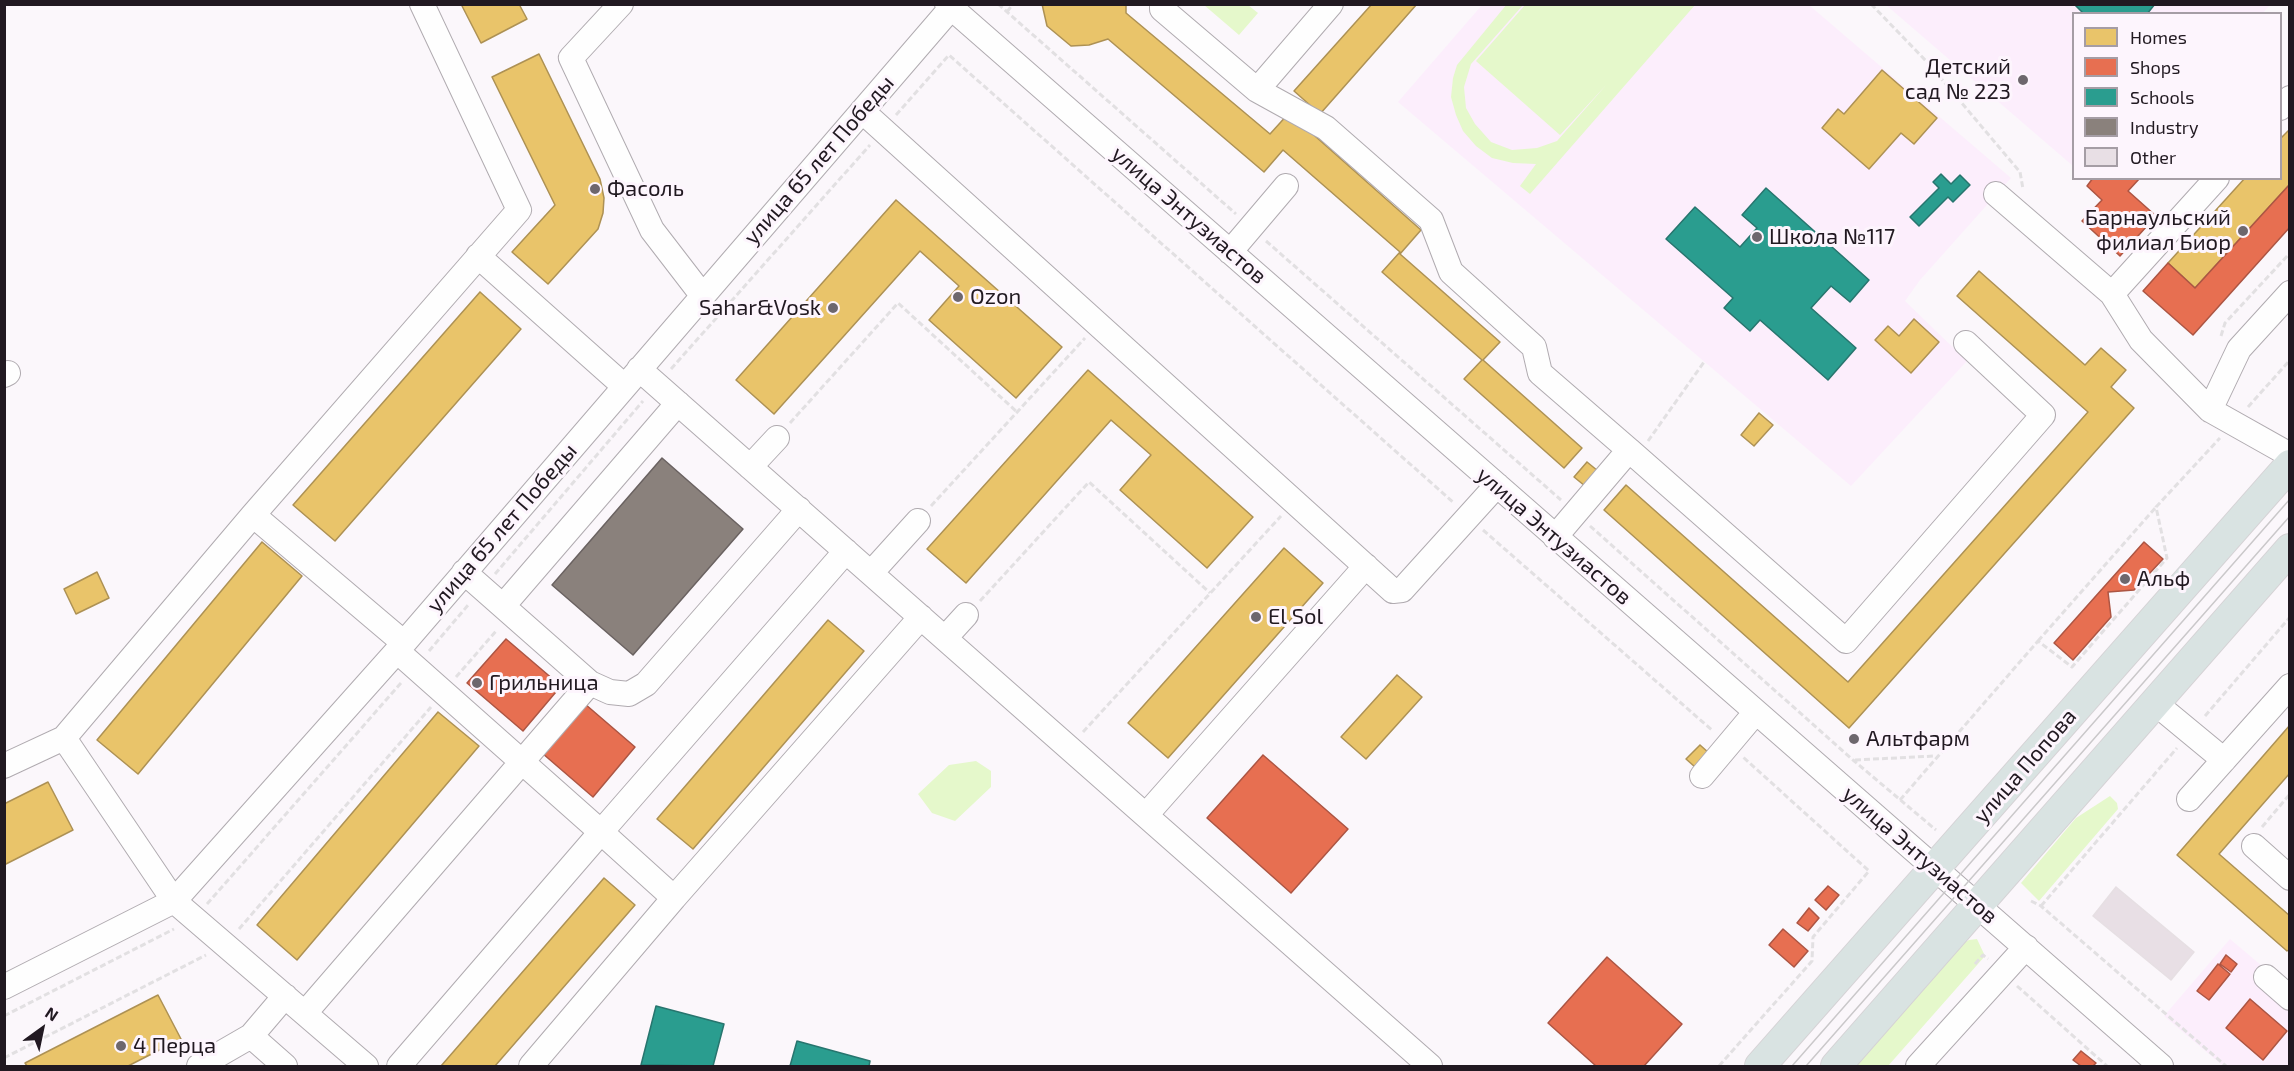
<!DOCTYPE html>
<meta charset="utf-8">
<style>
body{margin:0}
#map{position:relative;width:2294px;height:1071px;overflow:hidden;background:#fbf7fb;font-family:"Exo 2",sans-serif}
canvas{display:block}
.frame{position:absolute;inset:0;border:6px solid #211921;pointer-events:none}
.legend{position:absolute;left:2072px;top:12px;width:210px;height:168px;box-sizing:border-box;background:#fdf5fd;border:2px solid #a59da5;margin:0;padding:8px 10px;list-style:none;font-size:18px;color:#211921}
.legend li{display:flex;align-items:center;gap:12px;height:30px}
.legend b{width:30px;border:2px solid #a59da5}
.north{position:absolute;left:12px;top:999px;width:60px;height:60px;-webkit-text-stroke:4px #fdf5fd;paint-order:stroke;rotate:33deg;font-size:16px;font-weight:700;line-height:24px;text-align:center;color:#211921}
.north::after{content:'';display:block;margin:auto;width:21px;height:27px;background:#211921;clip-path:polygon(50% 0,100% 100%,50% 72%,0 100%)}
</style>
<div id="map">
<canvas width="2294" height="1071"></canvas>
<div class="frame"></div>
<ul class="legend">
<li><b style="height:16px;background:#e9c46a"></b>Homes</li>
<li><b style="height:16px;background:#e76f51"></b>Shops</li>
<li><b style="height:16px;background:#2a9d8f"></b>Schools</li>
<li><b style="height:16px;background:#8a817c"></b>Industry</li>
<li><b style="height:16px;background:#e8dfe5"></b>Other</li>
</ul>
<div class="north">N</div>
</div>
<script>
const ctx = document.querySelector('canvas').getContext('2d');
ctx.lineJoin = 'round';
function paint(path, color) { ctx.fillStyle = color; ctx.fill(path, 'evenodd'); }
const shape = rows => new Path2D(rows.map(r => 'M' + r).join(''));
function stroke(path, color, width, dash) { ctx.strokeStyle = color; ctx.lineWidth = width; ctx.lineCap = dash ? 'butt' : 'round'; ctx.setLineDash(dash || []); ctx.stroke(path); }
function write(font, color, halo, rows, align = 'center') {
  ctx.font = font + ' "Exo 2",sans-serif'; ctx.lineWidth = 6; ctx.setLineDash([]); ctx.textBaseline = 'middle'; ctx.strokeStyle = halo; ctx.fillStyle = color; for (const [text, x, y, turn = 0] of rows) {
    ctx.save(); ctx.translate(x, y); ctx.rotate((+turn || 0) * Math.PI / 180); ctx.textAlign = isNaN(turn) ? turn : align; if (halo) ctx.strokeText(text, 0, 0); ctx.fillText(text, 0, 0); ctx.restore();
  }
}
paint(shape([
 [1482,5,1809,5,2011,178,1920,280,1905,301,1967,361,1851,486,1398,102],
 [1886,5,2270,5,2262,14,2074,14,2073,166],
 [2230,939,2287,987,2289,986,2289,1066,2223,1066,2164,1016]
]), '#fceefc');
paint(shape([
 [1507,4,1523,5,1471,64,1464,87,1466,108,1475,124,1491,142,1512,150,1537,148,1557,141,1607,84,1560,135,1476,61,1525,5,1695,5,1530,194,1520,186,1536,164,1513,163,1492,158,1476,146,1463,131,1456,115,1451,97,1453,78,1457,65],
 [1204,5,1248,5,1258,13,1239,35],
 [976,761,991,771,991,787,955,821,932,813,918,794,949,765],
 [2110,796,2117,803,2118,809,2039,901,2021,883,2076,818],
 [1977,939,1985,956,1888,1066,1854,1066,1959,945,1969,940]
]), '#e5f8cb');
const homes = shape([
 [461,4,519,4,527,19,481,43,461,4],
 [1042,4,1126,4,1126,13,1270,134,1289,113,1421,230,1400,254,1500,342,1483,360,1582,448,1564,468,1464,379,1482,360,1382,272,1400,252,1283,150,1264,172,1108,39,1089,45,1071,46,1047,26,1042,4],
 [1372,4,1417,4,1320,114,1294,91,1372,4],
 [539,54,600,179,604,198,603,213,598,229,548,284,512,252,555,205,492,77,539,54],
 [1882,70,1937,118,1914,144,1901,133,1869,169,1822,128,1838,109,1844,114,1882,70],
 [2290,129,2290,184,2195,288,2168,263,2245,178,2280,178,2280,139,2290,129],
 [896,200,1062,347,1016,398,929,320,959,286,920,251,774,414,736,380,896,200],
 [1979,271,2085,365,2101,348,2126,370,2111,387,2134,408,1849,728,1604,510,1626,485,1848,682,2088,412,1957,296,1979,271],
 [480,292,521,329,335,541,293,505,480,292],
 [1914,319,1939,342,1911,373,1875,340,1888,326,1899,336,1914,319],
 [1088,370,1253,517,1207,568,1120,490,1151,455,1111,420,966,583,927,549,1088,370],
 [1759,413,1773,425,1754,446,1741,435,1759,413],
 [1587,462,1598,471,1585,486,1574,477,1587,462],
 [262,542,302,576,138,774,97,740,262,542],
 [1284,548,1323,583,1168,758,1128,723,1284,548],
 [97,572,109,598,76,614,64,589,97,572],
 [828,620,864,651,693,849,657,819,828,620],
 [1397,675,1422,697,1366,759,1341,737,1397,675],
 [438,712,479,746,297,960,257,925,438,712],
 [2290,725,2290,773,2219,854,2290,916,2290,949,2287,951,2177,855,2290,725],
 [1700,745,1709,753,1695,767,1686,759,1700,745],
 [48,782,73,830,4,865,4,804,48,782],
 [604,878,635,905,495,1066,441,1066,604,878],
 [158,995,181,1039,128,1066,27,1066,25,1063,158,995]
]);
paint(homes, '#e9c46a');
stroke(homes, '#ad9154', 1.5);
const shops = shape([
 [2093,178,2140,178,2128,191,2156,216,2120,256,2082,221,2102,200,2087,186,2093,178],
 [2290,184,2290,227,2193,335,2143,291,2168,263,2195,288,2290,184],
 [2144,542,2163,559,2134,590,2108,592,2111,617,2073,660,2054,643,2144,542],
 [506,639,561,686,523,731,467,683,506,639],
 [585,704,635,747,593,797,542,753,585,704],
 [1263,755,1348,829,1291,893,1207,818,1263,755],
 [1828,886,1839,895,1826,910,1815,900,1828,886],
 [1809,908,1819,918,1808,931,1797,923,1809,908],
 [1783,929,1808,951,1794,967,1769,945,1783,929],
 [2226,955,2237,964,2231,972,2220,964,2226,955],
 [1607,957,1682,1024,1644,1066,1596,1066,1548,1023,1607,957],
 [2218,964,2230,974,2209,1000,2197,991,2218,964],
 [2250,999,2287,1031,2263,1060,2226,1028,2250,999],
 [2081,1051,2096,1063,2093,1066,2081,1066,2073,1060,2081,1051]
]);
paint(shops, '#e76f51');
stroke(shops, '#ac5543', 1.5);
const schools = shape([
 [2074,4,2155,4,2147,14,2084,14,2074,4],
 [1941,174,1951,184,1960,175,1970,185,1953,202,1948,197,1919,226,1910,217,1939,188,1933,182,1941,174],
 [1766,188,1869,280,1850,302,1831,286,1811,308,1856,348,1828,380,1760,320,1750,331,1724,308,1733,298,1666,239,1695,207,1740,247,1757,228,1742,215,1766,188],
 [656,1006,724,1024,713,1066,641,1065,656,1006],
 [797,1041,870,1061,869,1066,790,1066,797,1041]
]);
paint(schools, '#2a9d8f');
stroke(schools, '#27756e', 1.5);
const industry = shape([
 [662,458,743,529,633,655,552,585,662,458]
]);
paint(industry, '#8a817c');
stroke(industry, '#6a6261', 1.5);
const building = shape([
 [2116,887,2194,952,2171,980,2093,916,2116,887]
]);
paint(building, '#e8dfe5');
stroke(building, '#e6dfe3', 1.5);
const minor = shape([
 [621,4,571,58,652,230,702,295],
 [947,4,2161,1066],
 [1162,4,1162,9,1257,90,1326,128,1431,220,1451,272,1534,347,1540,373,1629,450,1555,537],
 [1257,90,1331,4],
 [2280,108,2290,98],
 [862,111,1393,591,1402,590,1497,485],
 [1996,194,2112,294,2141,340,2210,410],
 [1230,252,1286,186],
 [478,256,624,386],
 [2290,293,2239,349,2210,410,2290,455],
 [2112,294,2217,178],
 [639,369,1430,1066],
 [4,375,8,373],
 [1629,450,1846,641,2043,415,1966,343],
 [750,467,777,438],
 [253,515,404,643],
 [464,572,590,683,610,692,629,694,646,684,799,509],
 [871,573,918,521],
 [503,606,678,403],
 [945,638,966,615],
 [397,651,601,832,846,551],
 [2155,703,2224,760],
 [64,738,174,901,366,1066],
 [4,766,64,738,253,515,519,210,422,4],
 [1702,776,1755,713],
 [2189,799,2290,686],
 [1146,815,1366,566],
 [2254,846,2290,878],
 [674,898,921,617],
 [2266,977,2290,998],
 [4,987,174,901,397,651,951,8],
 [305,1013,590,683],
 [251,1036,285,1066],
 [199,1066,251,1036,285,996],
 [399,1066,601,832,674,898,531,1066],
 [1918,1066,2026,947]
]);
const major = shape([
 [1760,1066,2290,465],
 [1836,1066,2290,549]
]);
stroke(minor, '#b0abb0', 26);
stroke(major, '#d5d2d5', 32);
stroke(shape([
 [998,4,1236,214],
 [1871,4,1928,63,2020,172,2023,189],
 [1007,12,1013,4],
 [896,115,949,55,1454,503],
 [1266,241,1561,500],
 [2221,336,2225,323,2290,253],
 [671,369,870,145],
 [2248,407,2290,360],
 [790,423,898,303,1017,412],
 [1648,441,1704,362],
 [931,506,1085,338],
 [1590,526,1853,760,1936,830],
 [1483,530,1713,731],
 [495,574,643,401],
 [980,601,1089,482,1210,593],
 [2038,641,2156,507],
 [429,651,469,604],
 [456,677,497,630],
 [2205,716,2290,617],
 [1083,732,1281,516],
 [1855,760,1935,756],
 [1900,800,2038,641,2072,667,2167,558,2156,507,2220,438],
 [2262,827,2290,794],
 [2031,901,2041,906,2226,1066],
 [207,904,401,683],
 [2041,906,2177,748],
 [239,929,431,707],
 [1975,964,1983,955,1988,959],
 [2017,986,2107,1066],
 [4,1016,174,929],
 [4,1058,206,955],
 [1719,1066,1812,961,1813,937,1869,871,1743,757]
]), '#e2e0e2', 3, [6, 3]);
stroke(minor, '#fefefe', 24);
stroke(major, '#d9e3e2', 30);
stroke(shape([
 [1792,1066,2290,499],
 [1806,1066,2290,516]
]), '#cac8ca', 1.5);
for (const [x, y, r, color] of [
 [2023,80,6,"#6d676d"],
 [595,189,6,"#6d676d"],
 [2243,231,6,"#6d676d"],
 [1757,237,6,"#6d676d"],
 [958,297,6,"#6d676d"],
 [833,308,6,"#6d676d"],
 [2125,579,6,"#6d676d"],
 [1256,617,6,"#6d676d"],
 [477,683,6,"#6d676d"],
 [1854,739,6,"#6d676d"],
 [121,1046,6,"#6d676d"]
]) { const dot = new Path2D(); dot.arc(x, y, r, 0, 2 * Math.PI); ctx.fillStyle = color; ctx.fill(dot); stroke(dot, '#fdf5fd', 2); }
write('22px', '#211921', '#fdf5fd', [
 ["Детский",2011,67,"right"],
 ["сад № 223",2011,92,"right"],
 ["Фасоль",607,189],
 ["Барнаульский",2231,218,"right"],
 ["филиал Биор",2231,243,"right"],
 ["Школа №117",1769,237],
 ["Ozon",970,297],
 ["Sahar&Vosk",821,308,"right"],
 ["Альф",2137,579],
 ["El Sol",1268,617],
 ["Грильница",489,683],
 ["Альтфарм",1866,739],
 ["4 Перца",133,1046]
], 'left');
write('22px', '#211921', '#fdf5fd', [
 ["улица 65 лет Победы",819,160,-49],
 ["улица Энтузиастов",1189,215,41],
 ["улица 65 лет Победы",502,528,-49],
 ["улица Энтузиастов",1554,536,41],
 ["улица Попова",2025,766,-49],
 ["улица Энтузиастов",1920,855,41]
]);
</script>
